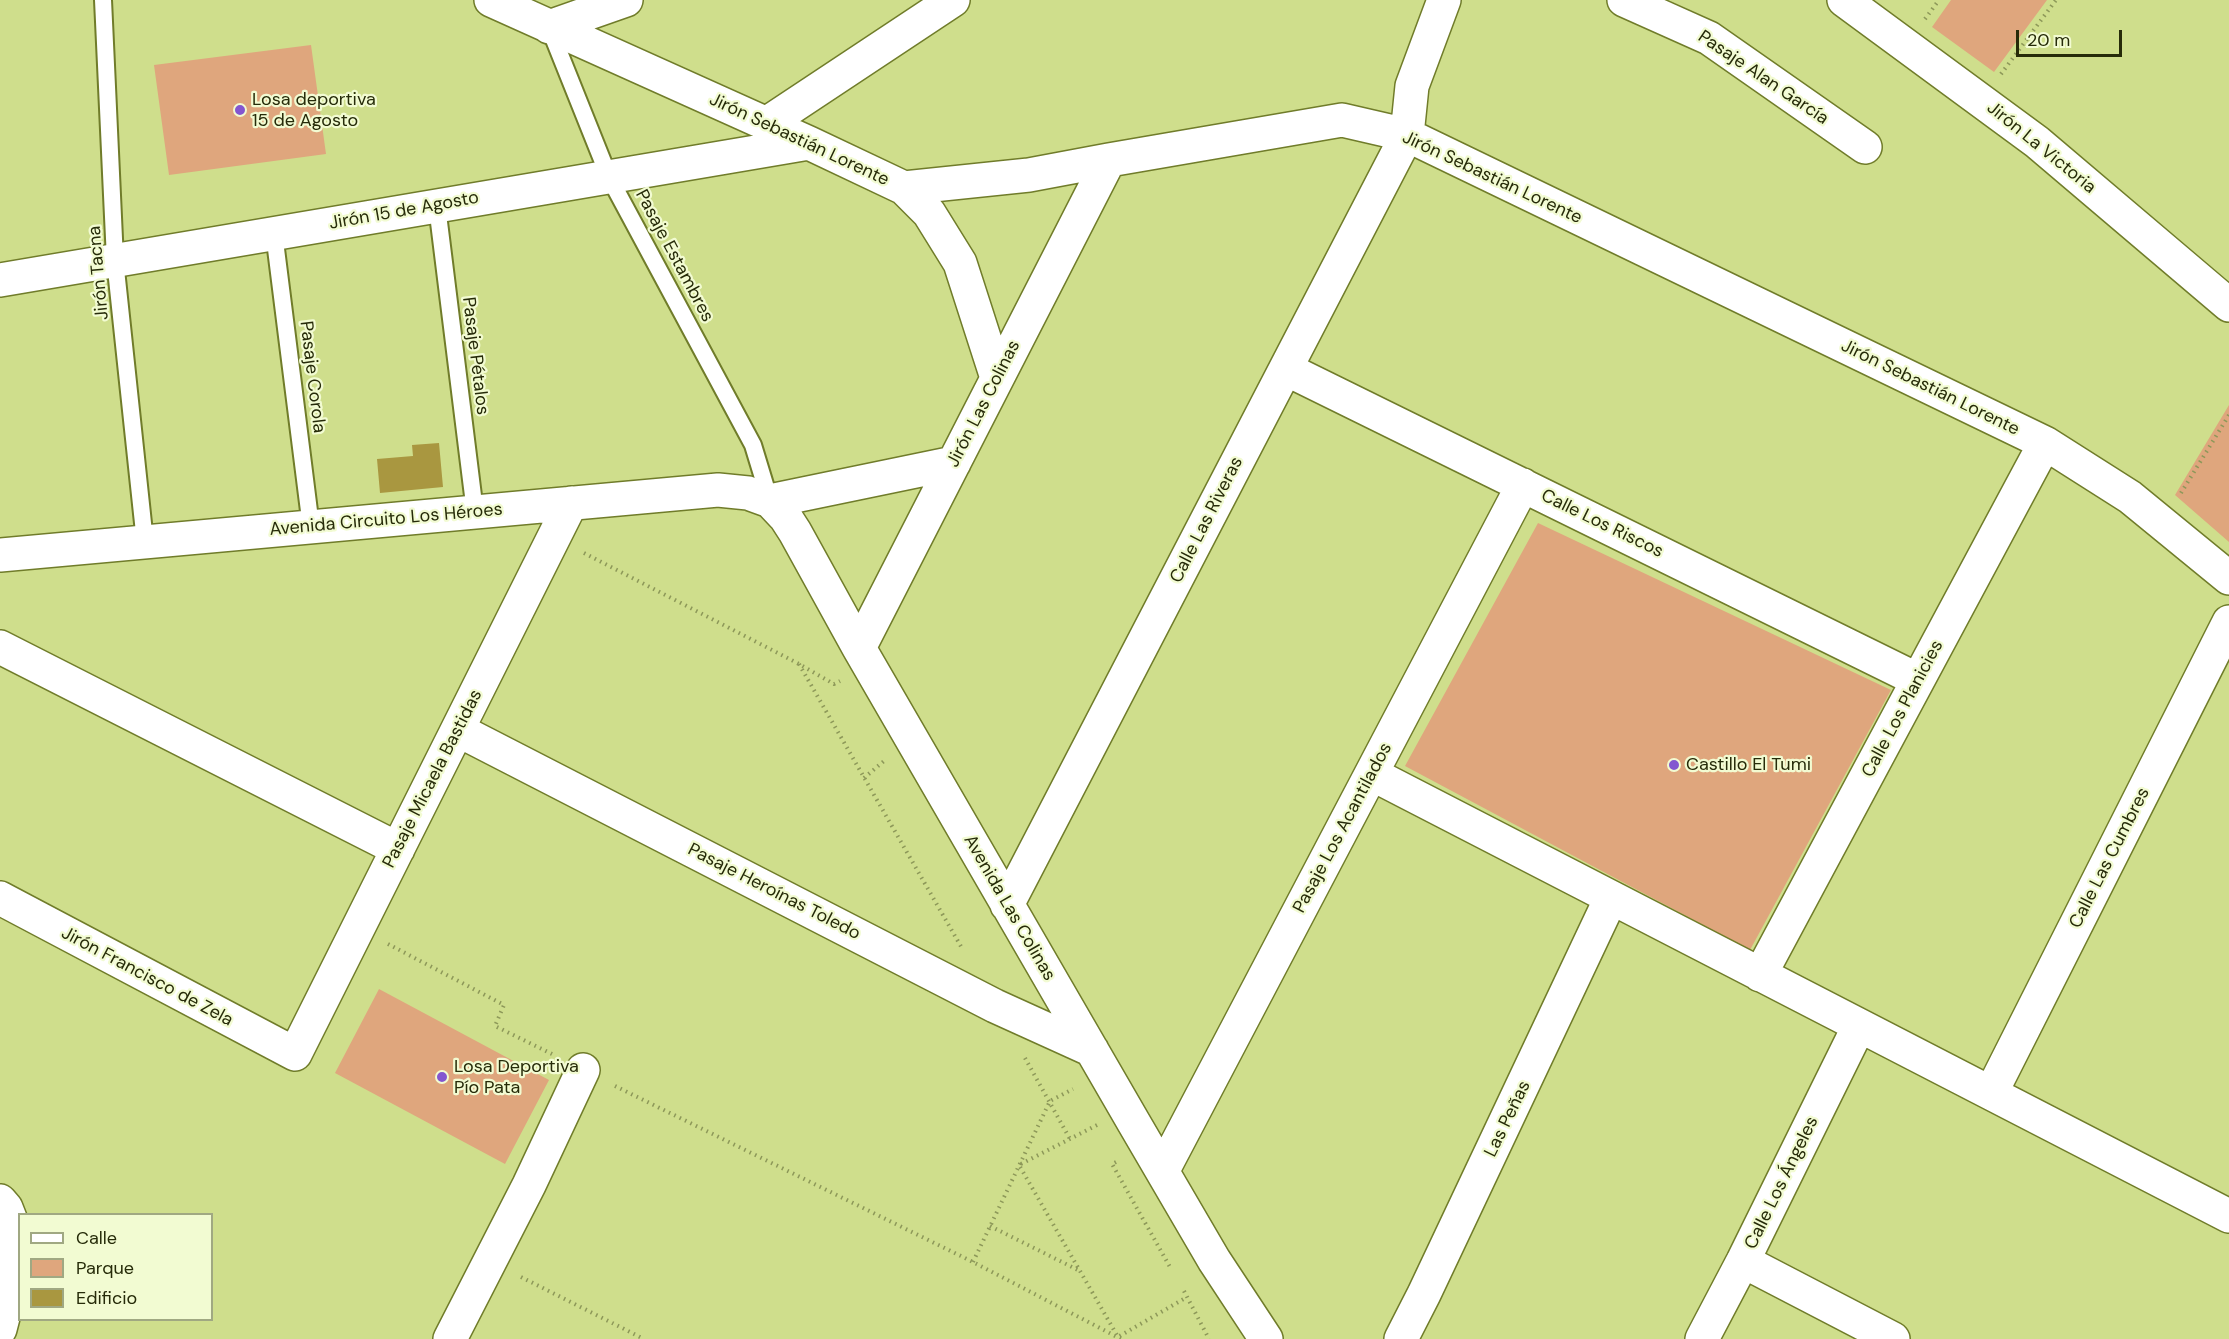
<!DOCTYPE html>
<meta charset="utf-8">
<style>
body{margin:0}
#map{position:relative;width:2229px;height:1339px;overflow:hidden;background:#cfde8c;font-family:"DM Sans",sans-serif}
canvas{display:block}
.legend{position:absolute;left:18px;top:1213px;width:195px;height:108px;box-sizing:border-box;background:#f2fbd2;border:2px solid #a0a882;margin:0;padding:8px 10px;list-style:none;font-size:18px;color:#262b09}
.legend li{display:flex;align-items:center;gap:12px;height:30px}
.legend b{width:30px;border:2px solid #a0a882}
.scale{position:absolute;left:2016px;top:30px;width:106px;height:27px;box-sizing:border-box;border:3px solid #262b09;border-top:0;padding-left:8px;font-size:18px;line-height:21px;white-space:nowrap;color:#262b09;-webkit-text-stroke:4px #f2fbd2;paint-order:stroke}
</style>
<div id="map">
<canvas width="2229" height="1339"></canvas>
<ul class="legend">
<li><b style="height:8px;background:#fff"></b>Calle</li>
<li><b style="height:16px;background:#dfa67d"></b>Parque</li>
<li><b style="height:16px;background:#a99740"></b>Edificio</li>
</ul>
<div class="scale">20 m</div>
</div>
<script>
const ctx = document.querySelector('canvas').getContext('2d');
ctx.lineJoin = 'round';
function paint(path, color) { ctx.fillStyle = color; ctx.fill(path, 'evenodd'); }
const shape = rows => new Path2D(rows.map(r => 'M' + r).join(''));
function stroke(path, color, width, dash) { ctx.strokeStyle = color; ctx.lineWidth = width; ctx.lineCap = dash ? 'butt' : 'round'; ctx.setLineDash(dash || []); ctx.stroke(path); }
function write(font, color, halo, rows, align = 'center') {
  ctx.font = font + ' "DM Sans",sans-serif'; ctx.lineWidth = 4.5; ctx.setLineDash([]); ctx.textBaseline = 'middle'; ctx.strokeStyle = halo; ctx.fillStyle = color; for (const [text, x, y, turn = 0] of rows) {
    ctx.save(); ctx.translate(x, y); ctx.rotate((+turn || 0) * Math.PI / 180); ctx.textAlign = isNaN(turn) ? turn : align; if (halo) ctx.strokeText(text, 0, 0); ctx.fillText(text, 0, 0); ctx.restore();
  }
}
paint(shape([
 [1951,0,2047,0,1994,72,1932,27],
 [311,45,326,154,169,175,154,65],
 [2229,405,2229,542,2175,495],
 [1538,523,1891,690,1750,950,1405,766],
 [379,989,549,1080,505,1164,335,1073]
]), '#dfa67d');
paint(shape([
 [439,443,443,487,380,493,377,459,413,456,412,445]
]), '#a99740');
const lane = shape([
 [103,0,115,260,145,542],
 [549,27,609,177,753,445,770,501],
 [437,206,475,512],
 [274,233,311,527]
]);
const street = shape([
 [491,0,809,143,904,188,1029,175,1109,160,1342,120,1407,135,2045,443,2130,497,2229,578],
 [1624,0,1709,38,1865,147],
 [1844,0,2037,142,2229,305],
 [549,27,626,0],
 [766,124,953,0],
 [904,188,929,213,960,263,997,378],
 [0,280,809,143],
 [1286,369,1918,680],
 [770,501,954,463],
 [0,555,718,490,748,493,770,501,786,518,795,532,859,648,1134,1123,1214,1260,1266,1339],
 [0,647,398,849],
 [859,648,1109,160],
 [458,730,995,1006,1092,1050],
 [1372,774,2229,1216],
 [0,898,295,1054,571,503],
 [1007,905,1407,135,1412,86,1444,0],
 [1760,975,2045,443],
 [1991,1093,2229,622],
 [1163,1170,1523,485],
 [0,1201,6,1208,15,1231,16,1249,10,1290,0,1329],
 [1743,1261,1893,1339],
 [450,1339,529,1185,583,1070],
 [1401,1339,1424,1294,1611,898],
 [1702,1339,1743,1261,1859,1026]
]);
stroke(lane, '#707c2a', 20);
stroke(street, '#707c2a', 36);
stroke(shape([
 [1925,19,1939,0],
 [2001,74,2056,0],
 [2181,493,2229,415],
 [584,553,799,664,834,684,840,681],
 [799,664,963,950],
 [864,778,884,761],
 [388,944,504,1005,495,1026,552,1054],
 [1025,1058,1070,1139],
 [615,1086,973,1262,1121,1339],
 [1097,1125,1019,1165,1118,1337,1187,1297],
 [1116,1162,1112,1164,1170,1267],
 [990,1226,1078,1270],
 [973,1262,1050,1101,1073,1089],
 [521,1277,644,1339],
 [1184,1291,1209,1339]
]), '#8d9859', 4, [1.5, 4.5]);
stroke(lane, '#fff', 16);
stroke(street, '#fff', 33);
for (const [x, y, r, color] of [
 [240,110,6,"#8356d0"],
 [1674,765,6,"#8356d0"],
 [442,1077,6,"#8356d0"]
]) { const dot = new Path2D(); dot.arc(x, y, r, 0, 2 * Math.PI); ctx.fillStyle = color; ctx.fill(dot); stroke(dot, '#f2fbd2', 2); }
write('18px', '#262b09', '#f2fbd2', [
 ["Pasaje Alan García",1763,78,34],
 ["Jirón Sebastián Lorente",799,140,25],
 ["Jirón La Victoria",2041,148,39],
 ["Jirón Sebastián Lorente",1492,178,25],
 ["Jirón 15 de Agosto",404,211,-10],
 ["Pasaje Estambres",674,256,62],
 ["Jirón Tacna",99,273,-95],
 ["Pasaje Pétalos",475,356,83],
 ["Pasaje Corola",312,377,83],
 ["Jirón Sebastián Lorente",1930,388,26],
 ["Jirón Las Colinas",984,404,-63],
 ["Avenida Circuito Los Héroes",386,520,-5],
 ["Calle Las Riveras",1207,520,-63],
 ["Calle Los Riscos",1602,524,26],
 ["Calle Los Planicies",1903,709,-62],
 ["Pasaje Micaela Bastidas",433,779,-63],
 ["Pasaje Los Acantilados",1343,828,-62],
 ["Calle Las Cumbres",2110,858,-63],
 ["Pasaje Heroínas Toledo",774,892,27],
 ["Avenida Las Colinas",1009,908,60],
 ["Jirón Francisco de Zela",147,977,28],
 ["Las Peñas",1508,1119,-64],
 ["Calle Los Ángeles",1782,1183,-64]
]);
write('18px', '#262b09', '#f2fbd2', [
 ["Losa deportiva",252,100],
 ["15 de Agosto",252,121],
 ["Castillo El Tumi",1686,765],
 ["Losa Deportiva",454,1067],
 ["Pío Pata",454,1088]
], 'left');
</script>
